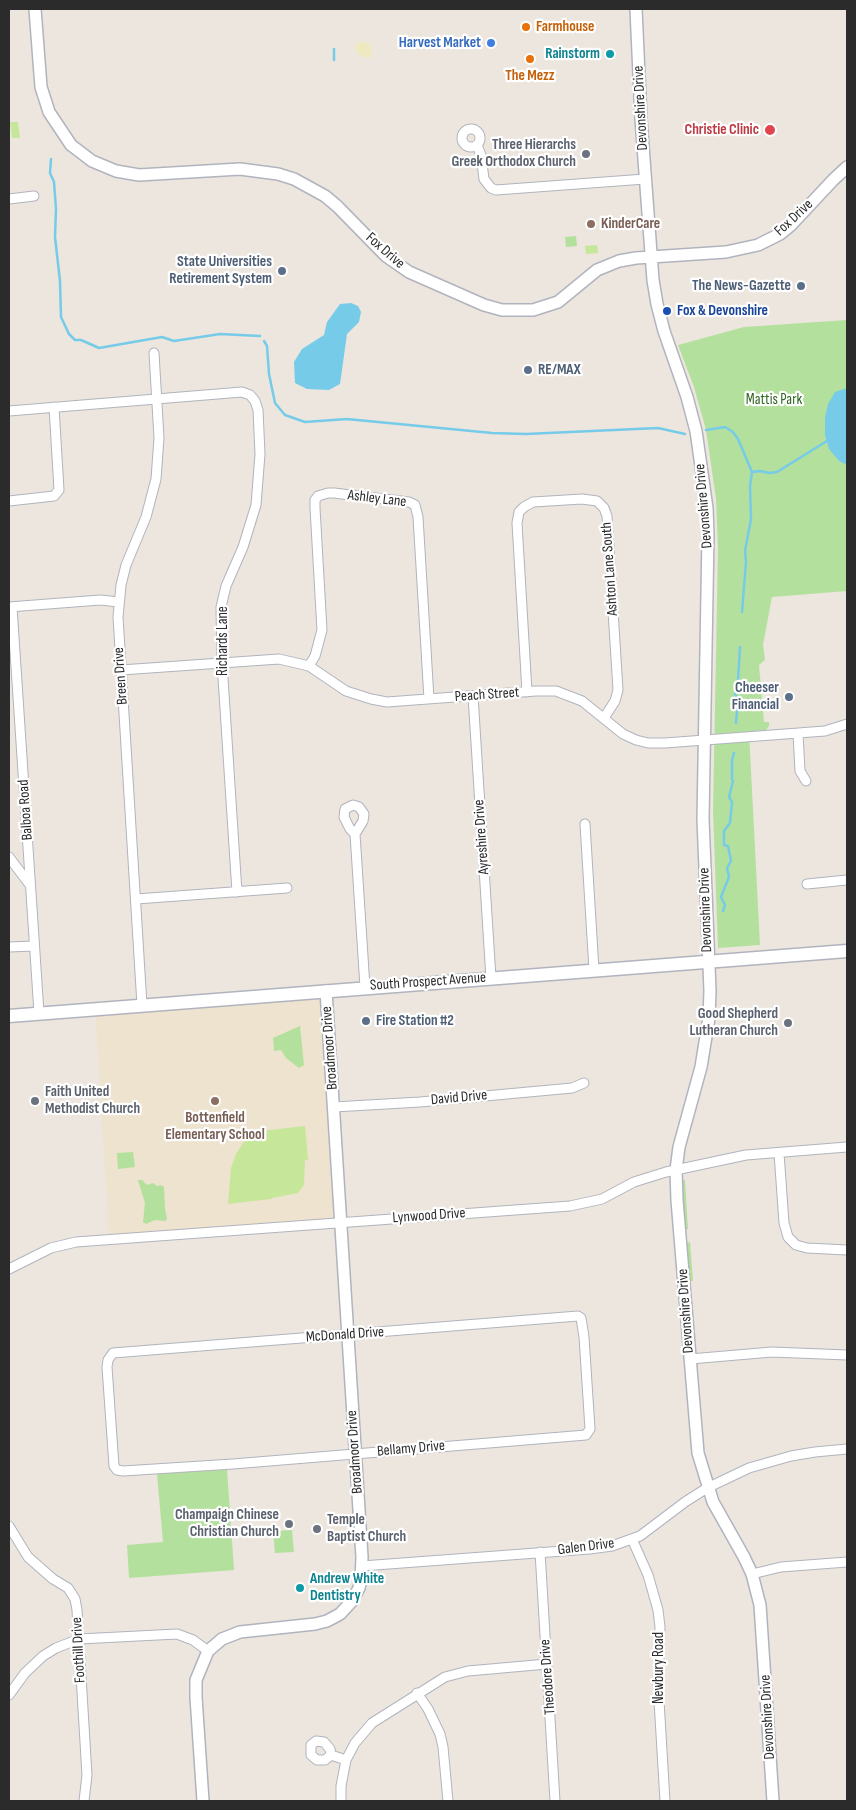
<!DOCTYPE html>
<style>
body{margin:0}
#map{position:relative;width:856px;height:1810px;overflow:hidden;background:#ece6de;font-family:"Sofia Sans Condensed",sans-serif}
canvas{display:block}
.frame{position:absolute;inset:0;border:10px solid #2b2b2b;pointer-events:none}
</style>
<div id="map">
<canvas width="856" height="1810"></canvas>
<div class="frame"></div>
</div>
<script>
const ctx = document.querySelector('canvas').getContext('2d');
ctx.lineJoin = 'round';
function paint(path, color) { ctx.fillStyle = color; ctx.fill(path, 'evenodd'); }
const shape = rows => new Path2D(rows.map(r => 'M' + r).join(''));
function stroke(path, color, width, dash) { ctx.strokeStyle = color; ctx.lineWidth = width; ctx.lineCap = dash ? 'butt' : 'round'; ctx.setLineDash(dash || []); ctx.stroke(path); }
function write(font, color, halo, rows, align = 'center') {
  ctx.font = font + ' "Sofia Sans Condensed",sans-serif'; ctx.lineWidth = 4.5; ctx.setLineDash([]); ctx.textBaseline = 'middle'; ctx.strokeStyle = halo; ctx.fillStyle = color; for (const [text, x, y, turn = 0] of rows) {
    ctx.save(); ctx.translate(x, y); ctx.rotate((+turn || 0) * Math.PI / 180); ctx.textAlign = isNaN(turn) ? turn : align; if (halo) ctx.strokeText(text, 0, 0); ctx.fillText(text, 0, 0); ctx.restore();
  }
}
paint(shape([
 [323,993,337,1219,109,1237,95,1008]
]), '#ede3ce');
paint(shape([
 [576,236,577,246,566,247,565,237],
 [847,320,847,591,772,597,763,645,765,660,759,665,764,722,769,722,769,726,766,730,749,732,760,945,718,948,713,811,718,549,716,499,706,430,694,387,678,345,744,327],
 [300,1026,304,1065,299,1068,286,1058,281,1050,274,1051,273,1038],
 [133,1152,135,1167,118,1169,117,1153],
 [138,1180,142,1180,147,1185,153,1183,157,1186,161,1185,164,1187,165,1208,167,1219,165,1221,155,1220,146,1224,143,1222,145,1203],
 [681,1180,685,1180,688,1229,684,1229],
 [690,1242,693,1281,689,1281,685,1244],
 [227,1469,234,1570,129,1578,127,1545,163,1542,157,1474],
 [292,1530,294,1552,275,1553,273,1531]
]), '#b4e09d');
paint(shape([
 [358,42,370,43,372,48,371,57,365,58,357,53,354,47]
]), '#efe9c2');
paint(shape([
 [10,122,18,122,20,138,12,138],
 [597,245,598,253,586,254,585,246],
 [305,1126,308,1160,305,1160,304,1185,298,1193,272,1198,271,1199,228,1204,231,1168,236,1154,245,1140,252,1134,261,1131]
]), '#c6e799');
paint(shape([
 [351,303,358,306,361,312,359,322,347,334,340,384,329,390,307,389,295,383,294,362,302,349,324,335,327,322,340,304],
 [847,388,847,465,839,461,829,449,825,435,825,418,828,404,835,392]
]), '#76cbe9');
stroke(shape([
 [334,60,334,49],
 [51,159,50,173,54,182,56,209,55,237,60,281,61,317,69,334,75,340,81,340,99,348,162,337,174,341,220,334,260,336],
 [264,341,267,346,269,374,275,403,285,415,305,422,347,419,492,433,526,434,658,428,685,434],
 [706,430,725,427,733,432,738,439,752,472,750,486,751,519,745,551,746,562,742,612],
 [752,472,760,471,769,473,777,472,827,441],
 [736,723,738,700,735,694,740,684,738,680,740,647],
 [723,911,725,905,721,897,729,877,727,868,731,861,728,846,724,845,724,831,730,823,732,802,729,797,733,781,732,779,732,760,734,753]
]), '#76cbe9', 2.5);
const minor = shape([
 '462 138a9 9 0 1 1 18 0a9 9 0 1 1-18 0Z',
 [477,145,481,155,484,179,491,188,496,190,645,179],
 [9,199,34,196],
 [9,411,242,392,250,395,255,401,258,410,260,454,256,505,243,547,226,586,221,607,222,663,237,892],
 [9,501,54,496,59,490,54,407],
 [9,607,100,600,119,602],
 [12,607,39,1013],
 [309,666,315,656,322,630,315,508,315,500,318,496,328,493,334,493,409,502,415,505,418,517,429,699],
 [121,670,279,659,309,666,346,691,371,699,387,702,536,691,556,691,582,701,623,734,636,740,648,743,665,743,825,731,847,724],
 [527,692,517,523,519,512,524,507,533,502,582,499,597,501,604,508,607,516,618,690,615,701,604,718],
 [473,696,491,978],
 [798,733,800,771,806,781],
 [353,805,359,807,364,814,363,821,355,834,350,829,344,817,345,809,353,805],
 [585,824,594,970],
 [355,834,365,987],
 [9,857,30,885],
 [807,884,847,880],
 [136,899,287,888],
 [9,947,34,946],
 [142,1005,118,617,121,585,126,565,146,517,156,479,159,438,154,353],
 [334,1107,420,1102,572,1088,584,1083],
 [779,1153,784,1223,788,1237,796,1245,807,1248,847,1250],
 [9,1269,51,1248,76,1242,570,1206,602,1199,634,1182,666,1172,746,1155,847,1147],
 [578,1316,581,1318,584,1337,590,1429,586,1435,233,1464,123,1471,117,1470,114,1466,107,1367,108,1360,113,1353,578,1316],
 [690,1359,772,1352,847,1355],
 [9,1526,28,1557,53,1579,68,1588,75,1599,77,1610,87,1775,84,1801],
 [632,1539,648,1575,658,1610,660,1627,658,1684,665,1801],
 [540,1552,555,1801],
 [362,1566,590,1549,612,1546,640,1536,685,1502,707,1488,749,1468,791,1456,815,1452,847,1449],
 [752,1574,781,1567,847,1562],
 [417,1693,428,1709,440,1734,443,1747,448,1801],
 [9,1695,25,1673,43,1656,56,1648,79,1639,177,1634,193,1640,208,1651],
 [331,1755,330,1749,324,1742,316,1741,311,1745,311,1755,317,1760,325,1760,331,1755,346,1760],
 [341,1801,341,1786,346,1760,355,1743,372,1723,445,1677,468,1671,547,1664]
]);
const tertiary = shape([
 [35,9,41,87,49,112,71,145,92,161,116,171,139,175,240,169,278,174,294,179,325,196,337,206,386,256,409,272,484,305,502,310,533,310,558,302,597,270,619,261,636,258,726,252,758,245,780,234,791,225,833,180,847,167],
 [636,9,641,119,653,280,657,304,664,331,687,397,696,431,707,508,708,536,703,819,710,991,709,1018,701,1067,679,1147,676,1170,677,1200,698,1453,713,1502,744,1557,752,1574,760,1605,773,1801],
 [203,1801,196,1697,196,1680,208,1651,222,1639,240,1632,315,1624,327,1621,340,1614,352,1601,359,1588,361,1579,362,1557,326,991]
]);
const secondary = shape([
 [9,1016,847,951]
]);
stroke(minor, '#b1b4be', 11);
stroke(tertiary, '#b1b4be', 14);
stroke(secondary, '#b1b4be', 15);
stroke(minor, '#fff', 9);
stroke(tertiary, '#fff', 11);
stroke(secondary, '#fff', 12);
for (const [x, y, r, color] of [
 [526,27,5,"#e8710a"],
 [491,43,5,"#3f7fe0"],
 [610,54,5,"#0f9aa8"],
 [530,59,5,"#e8710a"],
 [770,130,6,"#e0444e"],
 [586,154,5,"#6b7280"],
 [591,224,5,"#8d6e63"],
 [282,271,5,"#5c6f8a"],
 [801,286,5,"#5c6f8a"],
 [667,311,5,"#1a4fb4"],
 [528,370,5,"#5c6f8a"],
 [789,697,5,"#5c6f8a"],
 [366,1021,5,"#5c6f8a"],
 [788,1023,5,"#6b7280"],
 [35,1101,5,"#6b7280"],
 [215,1101,5,"#8d6e63"],
 [289,1524,5,"#6b7280"],
 [317,1529,5,"#6b7280"],
 [300,1588,5,"#0f9aa8"]
]) { const dot = new Path2D(); dot.arc(x, y, r, 0, 2 * Math.PI); ctx.fillStyle = color; ctx.fill(dot); stroke(dot, '#fff', 2); }
write('bold 15px', '#c56008', '#fff', [
 ["Farmhouse",536,27],
 ["The Mezz",530,76,"center"]
], 'left');
write('bold 15px', '#366cbe', '#fff', [
 ["Harvest Market",481,43]
], 'right');
write('bold 15px', '#0d838f', '#fff', [
 ["Rainstorm",600,54],
 ["Andrew White",310,1579,"left"],
 ["Dentistry",310,1596,"left"]
], 'right');
write('15px', '#2b2b2b', '#fff', [
 ["Devonshire Drive",641,108,-93],
 ["Fox Drive",794,218,-43],
 ["Fox Drive",385,251,41],
 ["Ashley Lane",377,499,7],
 ["Devonshire Drive",704,506,-95],
 ["Ashton Lane South",610,569,-94],
 ["Richards Lane",223,641,-90],
 ["Breen Drive",121,676,-94],
 ["Peach Street",487,695,-4],
 ["Balboa Road",26,810,-94],
 ["Ayreshire Drive",482,837,-94],
 ["Devonshire Drive",706,910,-92],
 ["South Prospect Avenue",428,982,-4],
 ["Broadmoor Drive",330,1048,-94],
 ["David Drive",459,1098,-5],
 ["Lynwood Drive",429,1216,-4],
 ["Devonshire Drive",686,1311,-94],
 ["McDonald Drive",345,1335,-4],
 ["Bellamy Drive",411,1449,-5],
 ["Broadmoor Drive",355,1452,-94],
 ["Galen Drive",586,1547,-7],
 ["Foothill Drive",79,1650,-93],
 ["Newbury Road",659,1668,-90],
 ["Theodore Drive",548,1677,-94],
 ["Devonshire Drive",768,1717,-93]
]);
write('bold 15px', '#be3a42', '#fff', [
 ["Christie Clinic",759,130]
], 'right');
write('bold 15px', '#5b616d', '#fff', [
 ["Three Hierarchs",576,145],
 ["Greek Orthodox Church",576,162],
 ["Good Shepherd",778,1014],
 ["Lutheran Church",778,1031],
 ["Faith United",45,1092,"left"],
 ["Methodist Church",45,1109,"left"],
 ["Champaign Chinese",279,1515],
 ["Christian Church",279,1532],
 ["Temple",327,1520,"left"],
 ["Baptist Church",327,1537,"left"]
], 'right');
write('bold 15px', '#785e54', '#fff', [
 ["KinderCare",601,224],
 ["Bottenfield",215,1118,"center"],
 ["Elementary School",215,1135,"center"]
], 'left');
write('bold 15px', '#4e5e75', '#fff', [
 ["State Universities",272,262],
 ["Retirement System",272,279],
 ["The News-Gazette",791,286],
 ["RE/MAX",538,370,"left"],
 ["Cheeser",779,688],
 ["Financial",779,705],
 ["Fire Station #2",376,1021,"left"]
], 'right');
write('bold 15px', '#164399', '#fff', [
 ["Fox & Devonshire",677,311]
], 'left');
write('15px', '#2d651e', '#fff', [
 ["Mattis Park",774,400]
]);
</script>
